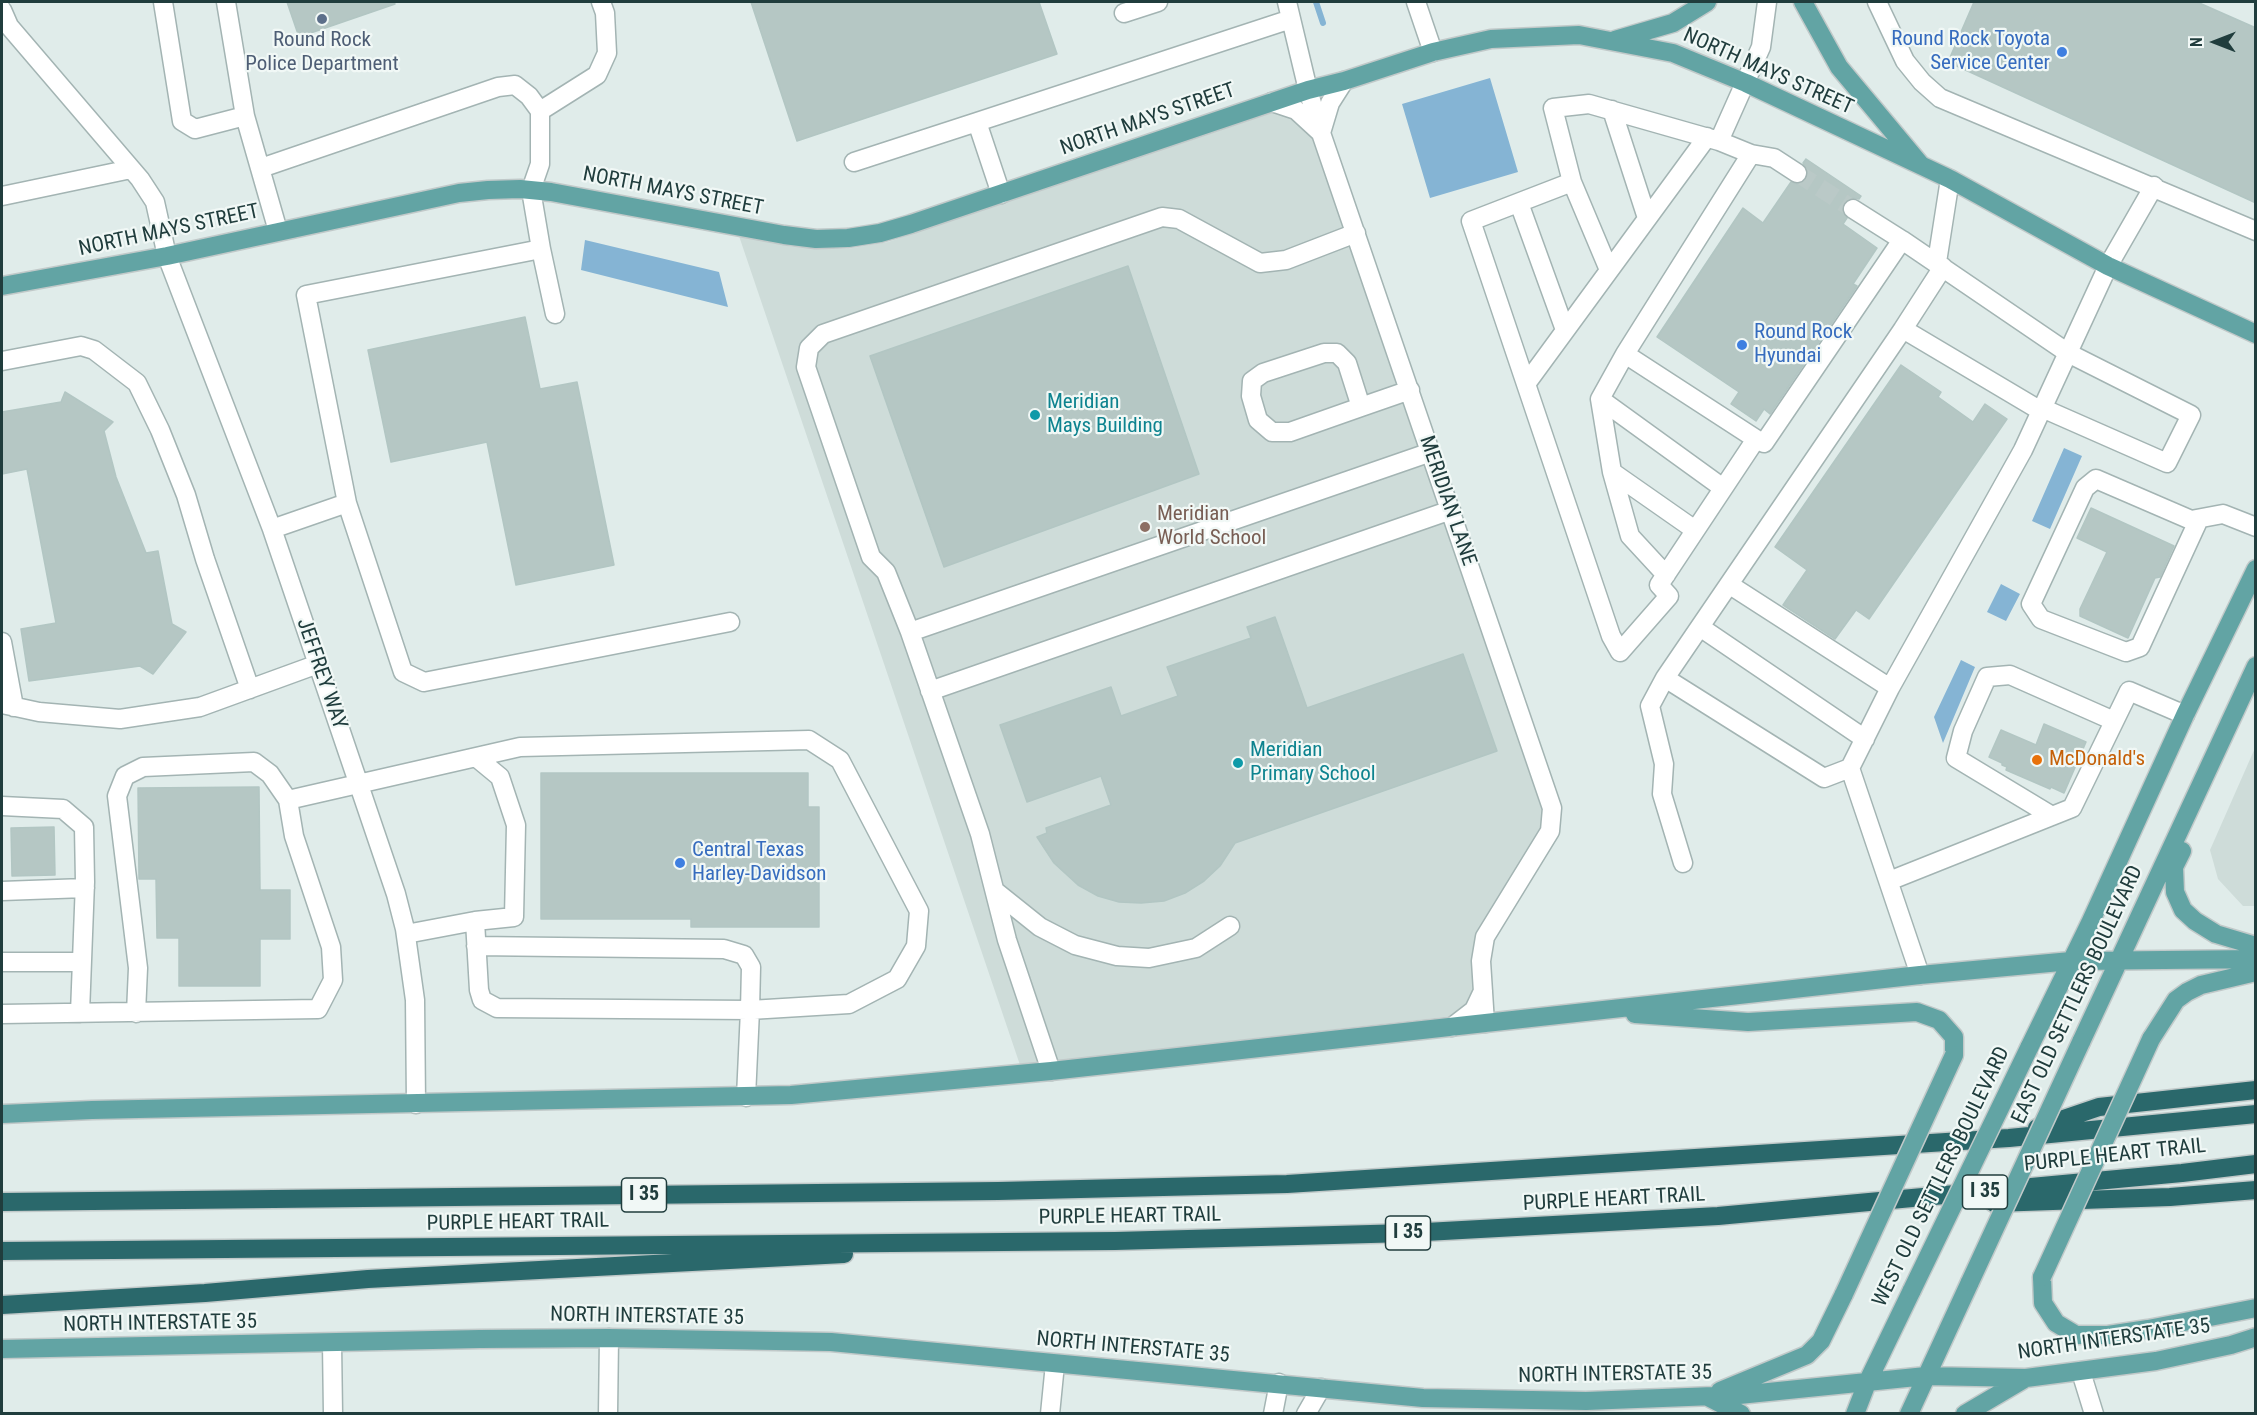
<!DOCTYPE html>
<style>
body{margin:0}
#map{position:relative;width:2257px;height:1415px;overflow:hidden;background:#e0ecea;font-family:"Roboto Condensed",sans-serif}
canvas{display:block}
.frame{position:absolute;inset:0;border:3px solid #203d3d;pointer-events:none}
.north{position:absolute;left:2185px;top:12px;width:60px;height:60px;-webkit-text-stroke:4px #f1f8f6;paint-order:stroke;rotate:270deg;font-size:16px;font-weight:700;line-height:24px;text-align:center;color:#203d3d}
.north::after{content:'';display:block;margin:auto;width:21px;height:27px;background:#203d3d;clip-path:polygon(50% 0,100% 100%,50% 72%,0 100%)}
</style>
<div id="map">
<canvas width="2257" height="1415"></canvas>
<div class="frame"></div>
<div class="north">N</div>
</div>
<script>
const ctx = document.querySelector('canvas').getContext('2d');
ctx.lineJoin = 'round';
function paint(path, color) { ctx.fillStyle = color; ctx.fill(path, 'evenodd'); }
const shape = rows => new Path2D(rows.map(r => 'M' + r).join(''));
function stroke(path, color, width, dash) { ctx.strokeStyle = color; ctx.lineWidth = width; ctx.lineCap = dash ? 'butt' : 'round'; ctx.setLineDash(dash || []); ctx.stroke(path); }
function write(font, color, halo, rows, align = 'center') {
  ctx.font = font + ' "Roboto Condensed",sans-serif'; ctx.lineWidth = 4.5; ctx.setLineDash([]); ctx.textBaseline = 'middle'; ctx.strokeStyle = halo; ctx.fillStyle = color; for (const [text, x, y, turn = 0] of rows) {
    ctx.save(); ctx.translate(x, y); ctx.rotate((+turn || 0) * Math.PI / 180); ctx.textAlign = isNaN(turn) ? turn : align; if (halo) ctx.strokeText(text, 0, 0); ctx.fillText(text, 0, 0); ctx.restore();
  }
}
paint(shape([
 [1307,101,1547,805,1547,830,1487,924,1479,1013,1020,1065,739,236,793,247,846,249,888,242],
 [2255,748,2255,906,2243,906,2218,879,2210,850]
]), '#cedcd9');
paint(shape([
 [1490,78,1518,172,1430,198,1402,104],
 [585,240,719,272,728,307,581,270],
 [2064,448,2082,456,2050,529,2032,521],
 [2001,584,2020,594,2006,621,1987,612],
 [1961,660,1975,667,1943,743,1934,717]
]), '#85b4d4');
stroke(shape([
 [1316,2,1323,23]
]), '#85b4d4', 6);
const building = shape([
 [287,2,394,2,395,4,299,37,287,2],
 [751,2,1039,2,1057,54,797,141,751,2],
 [1974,2,2197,2,2256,28,2256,203,1948,62,1974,2],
 [1806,159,1861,196,1859,199,1853,198,1844,203,1842,209,1847,218,1843,224,1877,248,1853,284,1857,286,1770,414,1764,409,1756,421,1731,404,1739,392,1657,337,1743,208,1763,223,1791,182,1797,184,1806,180,1808,173,1803,163,1806,159],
 [1128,266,1199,474,944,567,870,356,1128,266],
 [525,317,540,389,577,382,614,565,516,585,487,442,391,462,368,350,525,317],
 [1901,365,1941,392,1938,397,1973,422,1985,404,2007,419,1869,619,1856,610,1835,639,1783,605,1807,570,1775,547,1901,365],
 [65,392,113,422,104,431,116,477,146,553,158,551,172,624,186,632,153,674,140,666,29,681,21,629,56,623,27,469,2,474,2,412,61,402,65,392],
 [2091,508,2174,546,2160,577,2155,578,2128,638,2080,616,2080,609,2107,552,2077,538,2091,508],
 [1275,617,1307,708,1463,654,1497,751,1235,843,1220,866,1204,881,1185,893,1164,901,1141,903,1119,902,1098,896,1078,885,1054,863,1037,837,1047,833,1046,828,1111,805,1101,776,1027,802,1000,725,1111,687,1121,716,1178,696,1167,667,1251,638,1247,627,1275,617],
 [2044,724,2086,742,2064,793,2051,787,2050,789,2006,770,2007,767,2002,765,2002,763,1989,757,2001,730,2036,745,2044,724],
 [541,773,808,773,808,807,819,807,819,927,691,927,691,919,541,919,541,773],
 [259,787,260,890,290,890,290,939,260,939,260,986,179,986,179,938,157,938,156,879,139,879,138,788,259,787],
 [54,827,55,875,12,876,11,828,54,827]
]);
paint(building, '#b5c7c4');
stroke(building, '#b2c6c3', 1.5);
stroke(shape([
 [1797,173,1853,209]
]), '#bac9c7', 18, [18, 9]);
const minor = shape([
 [163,2,182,121,195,129,245,116],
 [226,2,245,116,278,231],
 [1287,2,1308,90,1321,133,1552,808,1550,831,1485,937,1481,961,1485,1023],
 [1416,2,1433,52],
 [1877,2,1905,61,1922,82,1940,98,2256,231],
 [2,10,9,26,140,179,155,202,167,256,272,529,396,894,405,929,415,1000,416,1104],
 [1124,13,1158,2],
 [1272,102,1296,110,1321,133,1330,103,1344,81],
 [1612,110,1647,218],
 [540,111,597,75,607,53,605,13,601,2],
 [1719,141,1761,47,1767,2],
 [1751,154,1625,354,1756,439],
 [854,162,977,122],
 [261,168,498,87,515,85,529,96,540,111,540,164,531,190,541,249,306,295,347,503],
 [1797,173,1774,158,1751,154,1719,141,1589,104,1553,108,1572,182,1471,221,1611,636,1620,652,1669,596,1659,585,1756,439,1764,443,1902,240,2068,353,2191,415,2167,463,2042,408],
 [1572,182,1609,270],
 [1001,194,977,122,1291,19],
 [2,196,131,169],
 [1519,203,1565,330],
 [1853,209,1902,240],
 [541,249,555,314],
 [1937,262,1950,179],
 [1903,329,1943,267],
 [2,361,81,346,94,350,137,383,160,430,186,495,205,559,250,689],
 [1526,384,1707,137],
 [1600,399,1625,354],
 [1361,407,1347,363,1337,353,1324,353,1263,373,1252,381,1251,396,1258,420,1272,432,1290,432,1361,407,1410,390],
 [1612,472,1630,536,1666,575],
 [2199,519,2140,647,2126,652,2041,619,2031,604,2085,488,2096,479,2191,520,2223,514,2256,527],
 [272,529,347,503,403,672,424,682,730,622],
 [1695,530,1612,472,1600,399,1723,488],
 [1730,585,1890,688],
 [1700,627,1865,739],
 [910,632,886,572,871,557,806,367,809,348,823,334,1162,217,1179,219,1260,263,1286,260,1356,233],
 [2,642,14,707],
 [1665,678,1824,778,1850,768],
 [930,691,1451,510],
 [2,704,39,712,120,719,200,707,318,664],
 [2,806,63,809,84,827,85,882,80,1013],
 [2052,816,1956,758,1963,731,1987,677,2010,675,2114,721],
 [1683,863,1662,794,1664,764,1650,706,1665,678,1903,329,2041,411],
 [1889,881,2072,808,2129,691,2185,715],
 [2,891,85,888],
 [995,891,1040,927,1075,945,1117,956,1149,958,1196,948,1230,926],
 [475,921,514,917,516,825,500,777,477,758],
 [406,934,475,921,479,990,482,1000,497,1008,750,1010,751,967,744,955,724,949,476,946],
 [2,962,81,962],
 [1920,975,1850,768,1890,688,2023,450,2108,266,2154,186],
 [136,1013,138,968,117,796,125,776,143,767,254,762,270,774,288,800],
 [2,1014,318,1009,333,980,331,947,294,836,288,800,520,747,809,740,840,760,919,911,916,946,897,979,849,1004,750,1010,746,1097],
 [1452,1027,1474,1010,1483,991],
 [1051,1071,1007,940,980,834,910,632,1431,452],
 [332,1343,333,1414],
 [2081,1372,2094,1414],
 [608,1414,609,1338],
 [1050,1414,1055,1364],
 [1273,1414,1279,1383],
 [1306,1414,1321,1388]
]);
const major = shape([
 [1803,2,1839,67,1920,164],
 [1615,40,1673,23,1707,2],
 [2,286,167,256,459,193,488,190,520,189,551,192,784,235,816,239,848,238,880,233,911,224,1308,90,1344,81,1433,52,1491,39,1579,35,1673,53,1746,83,1950,179,2108,266,2256,334],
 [2182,851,2174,867,2175,892,2183,910,2195,921,2216,934,2256,946],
 [1635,1014,1748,1022,1917,1012,1939,1020,1954,1037,1954,1055],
 [2151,1039,2176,1000,2187,992,2201,985,2256,972],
 [2081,1042,2256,666],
 [2029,1048,2090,923,2185,715,2256,569],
 [2,1114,92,1110,791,1095,1051,1071,1920,975,2071,961,2256,959],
 [2042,1277,2043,1303,2056,1323,2076,1335,2108,1335,2148,1329,2256,1308],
 [2,1349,480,1339,609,1338,831,1342,1423,1398,1586,1401,1739,1395,1926,1376,2026,1378,2156,1361,2231,1345,2256,1337],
 [1720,1391,1807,1355,1821,1341,1844,1294],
 [1708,1397,1741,1414],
 [1855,1414,1867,1383,1912,1290],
 [1909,1414,1970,1282],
 [1965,1414,2026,1378]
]);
const highway = shape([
 [2037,1128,2099,1107,2256,1090],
 [2,1202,998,1191,1287,1184,2009,1138,2256,1114],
 [1994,1203,2170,1197,2256,1190],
 [2,1251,1115,1241,1407,1233,1718,1216,2182,1173,2256,1164],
 [2,1305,205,1293,368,1279,844,1254]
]);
stroke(minor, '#a3b4b3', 21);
stroke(major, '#c1c9c9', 21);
stroke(highway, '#c1c9c9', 21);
stroke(minor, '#fff', 18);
stroke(major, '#62a4a4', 18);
stroke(highway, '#2a686b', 18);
const majorBridge = shape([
 [2042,1277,2151,1039],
 [1970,1282,2081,1042],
 [1912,1290,2029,1048],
 [1844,1294,1954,1055]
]);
stroke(majorBridge, '#c1c9c9', 21, []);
stroke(majorBridge, '#62a4a4', 18);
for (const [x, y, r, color] of [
 [322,19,6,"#5c6f8a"],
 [2062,52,6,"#3f7fe0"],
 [1742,345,6,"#3f7fe0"],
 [1035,415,6,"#0f9aa8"],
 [1145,527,6,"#8d6e63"],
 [2037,760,6,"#e8710a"],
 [1238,763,6,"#0f9aa8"],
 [680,863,6,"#3f7fe0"]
]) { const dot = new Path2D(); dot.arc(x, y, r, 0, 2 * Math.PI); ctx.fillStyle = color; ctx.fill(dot); stroke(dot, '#f1f8f6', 2); }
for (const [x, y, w] of [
 [1985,1192,45],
 [644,1195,45],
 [1408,1233,45]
]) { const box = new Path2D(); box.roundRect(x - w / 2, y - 17, w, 34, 4.5); ctx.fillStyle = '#f1f8f6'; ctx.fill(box); stroke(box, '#203d3d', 1.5); }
write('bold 20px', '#203d3d', null, [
 ["I 35",1985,1192],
 ["I 35",644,1195],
 ["I 35",1408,1233]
]);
write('21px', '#366cbe', '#f1f8f6', [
 ["Round Rock Toyota",2050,40,"right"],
 ["Service Center",2050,64,"right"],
 ["Round Rock",1754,333],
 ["Hyundai",1754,357],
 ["Central Texas",692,851],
 ["Harley-Davidson",692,875]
], 'left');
write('21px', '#4e5e75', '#f1f8f6', [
 ["Round Rock",322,41],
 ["Police Department",322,65]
]);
write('21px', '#203d3d', '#f1f8f6', [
 ["NORTH MAYS STREET",1768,72,24],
 ["NORTH MAYS STREET",1148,120,-19],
 ["NORTH MAYS STREET",673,192,11],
 ["NORTH MAYS STREET",169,231,-12],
 ["MERIDIAN LANE",1447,501,71],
 ["JEFFREY WAY",321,674,71],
 ["EAST OLD SETTLERS BOULEVARD",2078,995,-65],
 ["PURPLE HEART TRAIL",2115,1156,-6],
 ["WEST OLD SETTLERS BOULEVARD",1942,1177,-64],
 ["PURPLE HEART TRAIL",1614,1200,-3],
 ["PURPLE HEART TRAIL",1130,1217,-1],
 ["PURPLE HEART TRAIL",518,1223,-1],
 ["NORTH INTERSTATE 35",647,1317,1],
 ["NORTH INTERSTATE 35",160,1324,-1],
 ["NORTH INTERSTATE 35",2114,1340,-8],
 ["NORTH INTERSTATE 35",1133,1348,5],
 ["NORTH INTERSTATE 35",1615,1375,-1]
]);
write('21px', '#0d838f', '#f1f8f6', [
 ["Meridian",1047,403],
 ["Mays Building",1047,427],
 ["Meridian",1250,751],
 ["Primary School",1250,775]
], 'left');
write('21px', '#785e54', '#f1f8f6', [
 ["Meridian",1157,515],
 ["World School",1157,539]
], 'left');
write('21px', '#c56008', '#f1f8f6', [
 ["McDonald's",2049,760]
], 'left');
</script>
